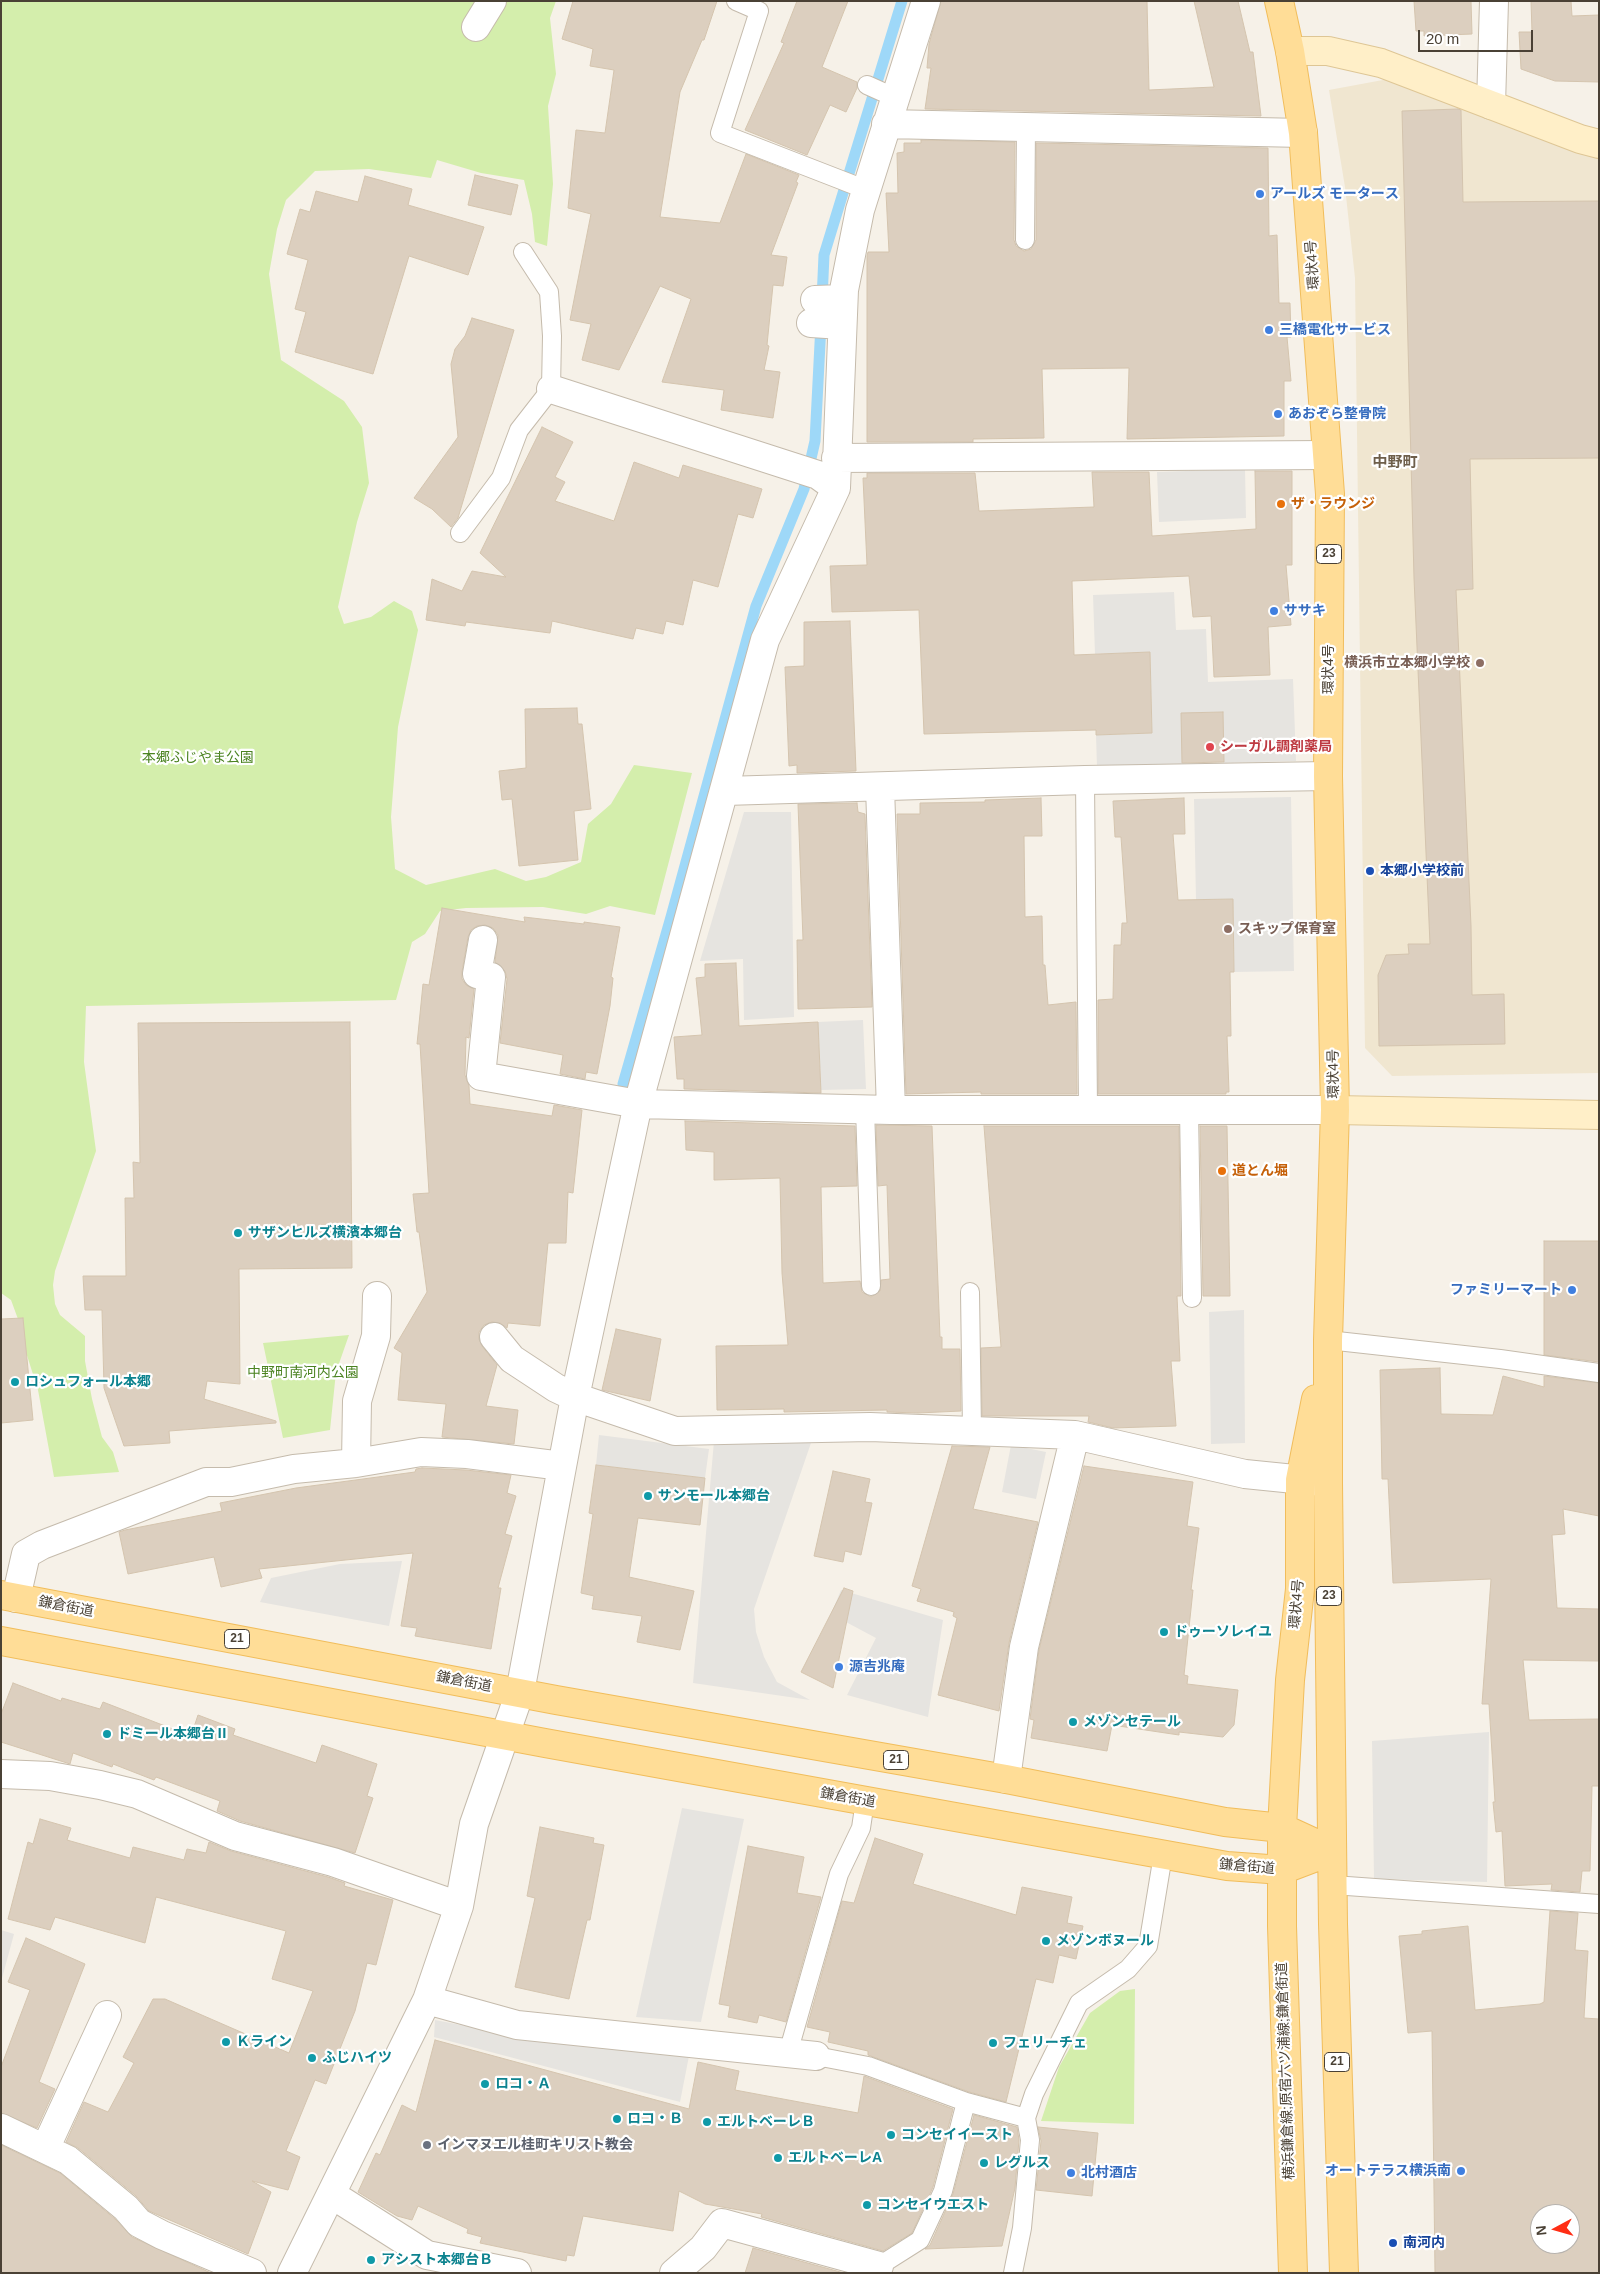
<!DOCTYPE html>
<meta charset="utf-8">
<style>
body{margin:0}
#map{position:relative;width:1600px;height:2274px;overflow:hidden;background:#f6f1e8;font-family:Helvetica,sans-serif}
canvas{display:block}
.frame{position:absolute;inset:0;border:2px solid #4a4135;pointer-events:none}
.north{position:absolute;left:1530px;top:2204px;width:50px;height:50px;box-sizing:border-box;background:#fff;border:1px solid #b7b3ae;border-radius:50%;rotate:264deg;font-size:14px;font-weight:700;line-height:20px;text-align:center;color:#4a4135}
.north::after{content:'';display:block;margin:auto;width:18px;height:22px;background:#ff2e15;clip-path:polygon(50% 0,100% 100%,50% 72%,0 100%)}
.scale{position:absolute;left:1418px;top:30px;width:115px;height:22px;box-sizing:border-box;border:2px solid #4a4135;border-top:0;padding-left:6px;font-size:15px;line-height:18px;white-space:nowrap;color:#4a4135;-webkit-text-stroke:4px #fff;paint-order:stroke}
</style>
<div id="map">
<canvas width="1600" height="2274"></canvas>
<div class="frame"></div>
<div class="north">N</div>
<div class="scale">20 m</div>
</div>
<script>
const ctx = document.querySelector('canvas').getContext('2d');
ctx.lineJoin = 'round';
function paint(path, color) { ctx.fillStyle = color; ctx.fill(path, 'evenodd'); }
const shape = rows => new Path2D(rows.map(r => 'M' + r).join(''));
function stroke(path, color, width, dash) { ctx.strokeStyle = color; ctx.lineWidth = width; ctx.lineCap = dash ? 'butt' : 'round'; ctx.setLineDash(dash || []); ctx.stroke(path); }
function write(font, color, halo, rows, align = 'center') {
  ctx.font = font + ' Helvetica,"Noto Sans JP",sans-serif'; ctx.lineWidth = 4.5; ctx.setLineDash([]); ctx.textBaseline = 'middle'; ctx.strokeStyle = halo; ctx.fillStyle = color; for (const [text, x, y, turn = 0] of rows) {
    ctx.save(); ctx.translate(x, y); ctx.rotate((+turn || 0) * Math.PI / 180); ctx.textAlign = isNaN(turn) ? turn : align; if (halo) ctx.strokeText(text, 0, 0); ctx.fillText(text, 0, 0); ctx.restore();
  }
}
paint(shape([
 [1399,77,1599,148,1599,1073,1392,1076,1365,1048,1355,278,1345,187,1329,90]
]), '#f0e6d0');
paint(shape([
 [1,1,556,1,550,18,556,74,548,106,553,184,547,246,535,242,532,214,524,180,481,173,437,160,431,178,369,169,315,171,286,200,277,229,269,274,281,360,344,401,362,427,369,483,357,522,338,607,344,624,371,617,394,601,412,611,418,630,398,727,391,817,395,869,426,885,495,869,526,881,546,877,581,862,588,824,611,804,634,765,692,773,655,915,610,906,586,914,543,907,466,908,440,911,425,934,412,942,396,1000,86,1006,84,1062,96,1151,55,1271,53,1285,55,1304,60,1315,85,1336,85,1361,92,1399,102,1437,113,1452,119,1472,54,1477,38,1390,24,1346,22,1330,11,1300,1,1293],
 [349,1335,336,1372,330,1430,283,1438,263,1343],
 [1135,1989,1134,2124,1041,2121,1059,2067,1090,2013,1120,1991]
]), '#d4eeac');
paint(shape([
 [1245,469,1246,518,1159,522,1157,472],
 [1174,592,1176,630,1206,629,1208,682,1293,679,1296,761,1224,763,1222,712,1193,713,1182,735,1182,764,1097,767,1096,735,1152,733,1150,652,1095,654,1093,595],
 [1291,797,1294,971,1234,972,1233,899,1196,900,1194,799],
 [744,812,791,812,794,1017,744,1020,743,959,700,961],
 [863,1020,866,1089,821,1090,818,1022],
 [1244,1310,1245,1443,1211,1444,1209,1312],
 [599,1435,709,1449,705,1478,596,1465],
 [812,1440,754,1609,756,1632,764,1657,777,1682,810,1700,693,1683,714,1441],
 [1011,1445,1046,1452,1036,1499,1002,1492],
 [402,1561,389,1626,260,1602,271,1578,340,1564],
 [841,1590,943,1620,928,1717,847,1695,876,1638,831,1614],
 [1489,1732,1487,1882,1374,1879,1372,1741],
 [682,1808,744,1819,701,2022,636,2017],
 [1,1930,14,1934,1,1982],
 [435,2020,513,2035,689,2056,680,2102,434,2037]
]), '#e6e4e0');
stroke(shape([
 [822,300,824,255,902,1],
 [623,1084,671,917,756,606,804,489,815,441,821,324]
]), '#9ed8f8', 11);
const building = shape([
 [573,1,717,1,704,40,702,40,680,92,660,217,720,223,746,154,799,175,796,182,798,183,771,255,787,257,783,286,773,285,767,345,769,346,764,370,780,372,773,418,721,410,724,390,662,382,691,299,660,286,619,370,582,360,591,324,570,320,591,214,568,208,576,130,605,133,614,70,590,66,593,49,562,39,573,1],
 [797,1,848,1,822,67,857,82,857,88,846,112,830,105,807,155,745,130,784,43,781,42,797,1],
 [941,1,1147,1,1149,90,1214,87,1194,1,1238,1,1250,52,1253,52,1261,116,925,109,931,68,927,68,929,44,941,1],
 [1414,1,1471,1,1472,34,1424,36,1424,31,1416,31,1414,1],
 [1531,1,1571,1,1572,16,1599,15,1599,82,1555,81,1521,69,1519,32,1532,32,1531,1],
 [1458,109,1461,110,1463,202,1599,201,1599,458,1470,459,1473,589,1456,590,1471,926,1472,995,1504,994,1505,1044,1379,1046,1378,975,1386,955,1409,954,1408,944,1430,944,1414,578,1402,111,1458,109],
 [921,140,1015,142,1014,240,1016,246,1024,251,1031,249,1036,240,1036,143,1268,148,1269,236,1277,235,1279,303,1290,303,1291,337,1287,337,1291,381,1284,381,1284,436,1127,439,1129,368,1042,369,1044,438,973,439,973,442,867,442,867,256,868,252,889,252,886,193,898,193,897,153,904,152,904,143,921,143,921,140],
 [475,175,518,185,511,215,468,205,475,175],
 [365,176,412,189,408,205,484,227,468,275,409,256,373,374,295,352,306,312,295,309,308,260,287,254,300,209,310,212,316,191,358,202,365,176],
 [472,318,514,330,458,518,451,527,432,509,414,498,458,437,451,364,455,349,465,336,472,318],
 [542,427,573,442,555,477,565,482,555,501,614,521,634,462,679,478,683,465,762,489,753,518,738,514,718,587,693,580,683,625,666,621,663,634,636,628,633,639,552,621,550,633,466,622,465,626,426,620,432,579,462,591,472,571,506,577,480,553,542,427],
 [1255,471,1292,471,1292,565,1286,565,1291,625,1268,627,1270,675,1214,677,1211,616,1193,617,1189,576,1072,581,1074,655,1150,652,1152,733,1096,735,1096,730,924,734,919,610,832,612,830,566,867,565,863,478,867,478,867,473,975,473,979,511,1094,507,1092,472,1149,472,1152,536,1256,529,1255,471],
 [850,621,856,771,797,773,797,765,789,766,785,667,804,666,804,622,850,621],
 [577,708,578,724,582,724,591,809,574,811,578,860,519,866,512,799,502,800,499,771,526,768,525,709,577,708],
 [1223,712,1224,762,1182,763,1181,713,1223,712],
 [1041,798,1042,836,1024,836,1025,917,1042,916,1043,965,1045,965,1048,1005,1076,1002,1077,1094,981,1094,981,1092,906,1094,897,814,920,814,920,803,985,802,985,800,1041,798],
 [1184,798,1185,834,1173,834,1178,900,1233,899,1234,972,1230,972,1231,1036,1227,1036,1229,1092,1226,1092,1226,1094,1098,1094,1098,1000,1113,999,1114,945,1121,945,1122,923,1127,923,1121,837,1115,837,1113,801,1184,798],
 [857,803,858,812,865,814,872,1007,798,1009,797,940,803,940,798,804,857,803],
 [442,908,525,922,524,917,584,924,584,922,620,927,611,977,613,978,610,1006,597,1074,586,1072,585,1079,560,1074,563,1055,500,1043,507,979,505,971,495,962,498,935,493,928,485,925,477,926,471,930,468,937,462,972,462,979,466,985,474,989,469,1038,466,1037,465,1075,469,1086,470,1104,552,1116,554,1105,582,1110,573,1193,568,1192,566,1243,548,1243,540,1326,508,1323,507,1328,500,1323,492,1322,484,1325,479,1332,479,1339,482,1346,497,1365,486,1406,518,1410,514,1444,442,1437,446,1404,398,1400,402,1353,394,1348,427,1292,419,1232,417,1232,413,1194,429,1193,420,1044,417,1044,423,984,429,985,442,908],
 [736,963,739,1026,818,1022,821,1093,684,1089,684,1079,677,1079,674,1037,702,1035,696,978,705,977,705,964,736,963],
 [350,1022,352,1268,239,1269,240,1384,207,1381,204,1399,276,1421,276,1423,169,1431,170,1443,124,1446,104,1388,102,1310,85,1310,83,1276,126,1276,125,1198,134,1198,133,1162,140,1163,138,1023,350,1022],
 [685,1121,855,1126,857,1186,821,1187,823,1283,860,1281,862,1292,871,1297,880,1291,881,1280,890,1279,887,1185,878,1186,876,1125,932,1126,940,1337,942,1337,942,1349,960,1349,961,1411,918,1413,887,1412,887,1410,784,1412,784,1409,717,1410,716,1346,788,1345,782,1273,780,1178,714,1180,714,1152,686,1150,685,1121],
 [984,1126,1179,1126,1181,1296,1177,1296,1180,1361,1171,1361,1176,1426,1113,1428,1088,1422,1089,1416,982,1416,981,1348,1001,1347,984,1126],
 [1200,1126,1227,1126,1230,1296,1203,1296,1200,1126],
 [1544,1241,1599,1241,1599,1362,1544,1355,1544,1241],
 [23,1318,33,1420,1,1423,1,1319,23,1318],
 [616,1329,661,1339,650,1401,602,1390,616,1329],
 [1440,1368,1441,1414,1493,1415,1503,1376,1544,1387,1544,1376,1599,1383,1599,1516,1563,1509,1565,1534,1552,1535,1557,1608,1599,1609,1599,1661,1523,1660,1529,1720,1599,1719,1599,1786,1592,1786,1590,1871,1582,1871,1580,1892,1551,1890,1552,1884,1505,1886,1502,1831,1496,1832,1493,1802,1495,1802,1489,1704,1482,1704,1491,1579,1393,1583,1388,1479,1382,1479,1380,1370,1440,1368],
 [952,1446,990,1447,973,1509,1038,1522,1009,1643,999,1711,938,1695,957,1618,953,1616,954,1612,917,1601,921,1589,912,1586,952,1446],
 [596,1465,705,1478,700,1525,638,1518,629,1577,694,1591,680,1650,637,1642,642,1616,592,1609,594,1596,581,1593,593,1514,589,1513,596,1465],
 [1084,1466,1193,1482,1187,1526,1199,1528,1191,1590,1193,1590,1184,1675,1188,1676,1187,1684,1238,1690,1234,1725,1223,1737,1179,1732,1179,1735,1112,1725,1107,1751,1031,1738,1034,1720,1030,1719,1039,1650,1084,1466],
 [422,1468,466,1470,511,1475,507,1493,516,1496,505,1534,512,1536,498,1588,501,1588,491,1649,415,1636,417,1628,401,1626,413,1553,259,1569,262,1578,221,1587,214,1557,128,1574,119,1532,125,1530,222,1511,220,1503,296,1488,415,1472,416,1469,422,1468],
 [833,1471,870,1479,865,1502,872,1503,861,1555,845,1551,843,1562,814,1556,833,1471],
 [844,1588,853,1591,833,1688,801,1672,844,1588],
 [13,1683,61,1701,62,1698,100,1709,103,1702,191,1736,198,1715,235,1729,233,1735,316,1763,322,1745,377,1764,367,1796,373,1798,355,1853,240,1821,217,1811,220,1801,156,1777,154,1780,113,1764,112,1767,73,1753,70,1764,67,1763,1,1742,1,1714,13,1683],
 [40,1819,71,1828,67,1840,130,1858,133,1847,184,1860,187,1849,206,1853,209,1842,231,1851,328,1877,345,1883,344,1886,393,1900,376,1965,367,1963,355,2011,326,2084,315,2080,286,2151,300,2157,288,2190,252,2181,271,2192,248,2254,149,2211,136,2196,78,2148,66,2142,84,2102,108,2112,134,2063,123,2057,153,1999,165,1999,289,2053,313,1991,272,1979,286,1931,156,1897,145,1943,55,1917,50,1930,8,1919,28,1842,33,1844,40,1819],
 [540,1827,594,1838,593,1843,604,1845,590,1920,587,1920,569,1999,515,1987,535,1898,527,1896,540,1827],
 [875,1838,923,1854,913,1884,1016,1915,1022,1887,1072,1897,1067,1923,1083,1926,1076,1959,1059,1955,1053,1983,1036,1979,1006,2102,969,2092,868,2055,868,2051,828,2042,830,2032,807,2027,842,1901,854,1903,875,1838],
 [748,1846,804,1857,797,1893,821,1897,786,2022,759,2015,757,2023,728,2017,730,2006,719,2004,748,1846],
 [1550,1911,1578,1913,1575,1950,1588,1951,1584,2018,1599,2019,1599,2273,1435,2273,1432,2031,1408,2033,1399,1936,1422,1934,1422,1931,1468,1926,1475,2010,1540,2004,1544,2002,1550,1911],
 [1540,2214,1570,2214,1570,2244,1540,2244,1540,2214],
 [26,1938,85,1964,39,2082,55,2089,37,2128,1,2113,1,2067,30,1990,8,1982,26,1938],
 [435,2040,689,2109,698,2062,739,2071,735,2090,858,2113,864,2076,953,2109,933,2187,912,2233,883,2251,761,2217,762,2214,705,2204,679,2191,673,2231,583,2216,574,2256,567,2255,566,2261,480,2243,482,2237,467,2233,468,2229,418,2206,412,2220,397,2216,358,2192,376,2153,380,2155,402,2105,416,2112,435,2040],
 [974,2115,1017,2127,1019,2140,1015,2188,1002,2246,925,2249,930,2245,953,2194,974,2115],
 [1038,2127,1098,2133,1092,2196,1036,2190,1041,2141,1038,2127],
 [1,2145,60,2173,115,2219,132,2237,211,2273,1,2273,1,2145],
 [753,2248,844,2273,745,2273,753,2248]
]);
paint(building, '#dccfbf');
stroke(building, '#d4c4ae', 1);
const lane = shape([
 [736,1,759,11,720,133,867,190],
 [867,85,896,98],
 [1025,240,1026,127],
 [460,533,501,478,519,430,551,389,552,336,549,292,523,252],
 [1085,780,1088,1109],
 [865,1109,871,1286],
 [1189,1109,1192,1298],
 [970,1292,972,1431],
 [1328,1340,1500,1359,1599,1373],
 [1333,1885,1599,1904],
 [788,2053,839,1874,861,1828,865,1801],
 [816,2056,868,2066,966,2102,1026,2118],
 [877,2273,879,2266,920,2240,943,2191,966,2102],
 [1013,2273,1022,2228,1030,2140,1026,2118,1034,2094,1079,2003,1128,1969,1148,1946,1163,1855]
]);
const street = shape([
 [476,27,492,1],
 [1491,105,1494,1],
 [886,124,1303,133],
 [815,300,843,299],
 [811,323,842,325],
 [551,389,818,475,836,488],
 [836,458,1327,455],
 [880,787,891,1110],
 [725,791,1085,780,1328,776],
 [483,940,477,974,491,977,481,1076,638,1104,891,1110,1335,1110],
 [494,1337,512,1359,556,1388,575,1397,675,1431,870,1427,1075,1435,1245,1474,1324,1482],
 [356,1463,357,1401,376,1336,377,1296],
 [16,1598,26,1554,42,1545,206,1482,231,1482,294,1469,356,1463,421,1452,467,1454,562,1466],
 [1,1774,50,1776,100,1785,137,1794,235,1836,333,1862,459,1906],
 [1006,1779,1024,1647,1075,1435],
 [427,2000,517,2025,816,2056],
 [1,2128,68,2160,126,2208,139,2223,162,2235,252,2273],
 [45,2149,107,2015],
 [331,2194,427,2255,517,2273],
 [292,2273,427,2000,459,1906,474,1824,520,1692,575,1397,638,1104,765,640,836,488,844,290,860,210,926,1],
 [674,2273,703,2248,722,2223,879,2266]
]);
const secondary = shape([
 [1290,51,1328,51,1381,63,1580,139,1599,144],
 [1335,1110,1599,1115]
]);
const primary = shape([
 [1279,1,1290,51,1303,133,1330,494,1328,776,1335,1110,1328,1340,1328,1483,1333,1924,1344,2273],
 [1,1595,556,1700,1006,1779,1225,1822,1282,1828,1332,1851],
 [1,1641,545,1743,1227,1866,1282,1870,1332,1851],
 [1293,2273,1282,1926,1282,1828,1290,1680,1300,1589,1300,1480,1316,1399]
]);
stroke(lane, '#c5bbac', 20);
stroke(street, '#c5bbac', 30);
stroke(secondary, '#dec695', 30);
stroke(primary, '#f1bd5b', 30);
stroke(lane, '#fff', 18);
stroke(street, '#fff', 28);
stroke(secondary, '#ffefc8', 28);
stroke(primary, '#ffdd97', 28);
for (const [x, y, r, color] of [
 [1260,194,5,"#3f7fe0"],
 [1269,330,5,"#3f7fe0"],
 [1278,414,5,"#3f7fe0"],
 [1281,504,5,"#e8710a"],
 [1274,611,5,"#3f7fe0"],
 [1480,663,5,"#8d6e63"],
 [1210,747,5,"#e0444e"],
 [1370,871,5,"#1a4fb4"],
 [1228,929,5,"#8d6e63"],
 [1222,1171,5,"#e8710a"],
 [238,1233,5,"#0f9aa8"],
 [1572,1290,5,"#3f7fe0"],
 [15,1382,5,"#0f9aa8"],
 [648,1496,5,"#0f9aa8"],
 [1164,1632,5,"#0f9aa8"],
 [839,1667,5,"#3f7fe0"],
 [1073,1722,5,"#0f9aa8"],
 [107,1734,5,"#0f9aa8"],
 [1046,1941,5,"#0f9aa8"],
 [226,2042,5,"#0f9aa8"],
 [993,2043,5,"#0f9aa8"],
 [312,2058,5,"#0f9aa8"],
 [485,2084,5,"#0f9aa8"],
 [617,2119,5,"#0f9aa8"],
 [707,2122,5,"#0f9aa8"],
 [891,2135,5,"#0f9aa8"],
 [427,2145,5,"#6b7280"],
 [778,2158,5,"#0f9aa8"],
 [984,2163,5,"#0f9aa8"],
 [1461,2171,5,"#3f7fe0"],
 [1071,2173,5,"#3f7fe0"],
 [867,2205,5,"#0f9aa8"],
 [1393,2243,5,"#1a4fb4"],
 [371,2260,5,"#0f9aa8"]
]) { const dot = new Path2D(); dot.arc(x, y, r, 0, 2 * Math.PI); ctx.fillStyle = color; ctx.fill(dot); stroke(dot, '#fff', 2); }
for (const [x, y, w] of [
 [1329,554,25],
 [1329,1596,25],
 [237,1639,25],
 [896,1760,25],
 [1337,2062,25]
]) { const box = new Path2D(); box.roundRect(x - w / 2, y - 9.5, w, 19, 4); ctx.fillStyle = '#fff'; ctx.fill(box); stroke(box, '#4a4135', 1); }
write('bold 12px', '#4a4135', null, [
 ["23",1329,554],
 ["23",1329,1596],
 ["21",237,1639],
 ["21",896,1760],
 ["21",1337,2062]
]);
write('bold 14px', '#366cbe', '#fff', [
 ["アールズ モータース",1270,194],
 ["三橋電化サービス",1279,330],
 ["あおぞら整骨院",1288,414],
 ["ササキ",1284,611],
 ["ファミリーマート",1562,1290,"right"],
 ["源吉兆庵",849,1667],
 ["オートテラス横浜南",1451,2171,"right"],
 ["北村酒店",1081,2173]
], 'left');
write('14px', '#4a4135', '#fff', [
 ["環状4号",1313,265,-94],
 ["環状4号",1329,669,-90],
 ["環状4号",1334,1074,-91],
 ["環状4号",1297,1604,-85],
 ["鎌倉街道",66,1607,11],
 ["鎌倉街道",464,1682,11],
 ["鎌倉街道",848,1798,10],
 ["鎌倉街道",1247,1867,5],
 ["横浜鎌倉線;原宿六ツ浦線;鎌倉街道",1286,2071,-92]
]);
write('bold 14px', '#c56008', '#fff', [
 ["ザ・ラウンジ",1291,504],
 ["道とん堀",1232,1171]
], 'left');
write('bold 14px', '#785e54', '#fff', [
 ["横浜市立本郷小学校",1470,663],
 ["スキップ保育室",1238,929,"left"]
], 'right');
write('bold 14px', '#be3a42', '#fff', [
 ["シーガル調剤薬局",1220,747]
], 'left');
write('14px', '#4b8321', '#fff', [
 ["本郷ふじやま公園",198,758],
 ["中野町南河内公園",303,1373]
]);
write('bold 14px', '#164399', '#fff', [
 ["本郷小学校前",1380,871],
 ["南河内",1403,2243]
], 'left');
write('bold 14px', '#0d838f', '#fff', [
 ["サザンヒルズ横濱本郷台",248,1233],
 ["ロシュフォール本郷",25,1382],
 ["サンモール本郷台",658,1496],
 ["ドゥーソレイユ",1174,1632],
 ["メゾンセテール",1083,1722],
 ["ドミール本郷台Ⅱ",117,1734],
 ["メゾンボヌール",1056,1941],
 ["Ｋライン",236,2042],
 ["フェリーチェ",1003,2043],
 ["ふじハイツ",322,2058],
 ["ロコ・Ａ",495,2084],
 ["ロコ・Ｂ",627,2119],
 ["エルトベーレＢ",717,2122],
 ["コンセイイースト",901,2135],
 ["エルトベーレA",788,2158],
 ["レグルス",994,2163],
 ["コンセイウエスト",877,2205],
 ["アシスト本郷台Ｂ",381,2260]
], 'left');
write('bold 14px', '#5b616d', '#fff', [
 ["インマヌエル桂町キリスト教会",437,2145]
], 'left');
write('bold 15px', '#6e5f4b', '#fff', [
 ["中野町",1395,463]
]);
</script>
